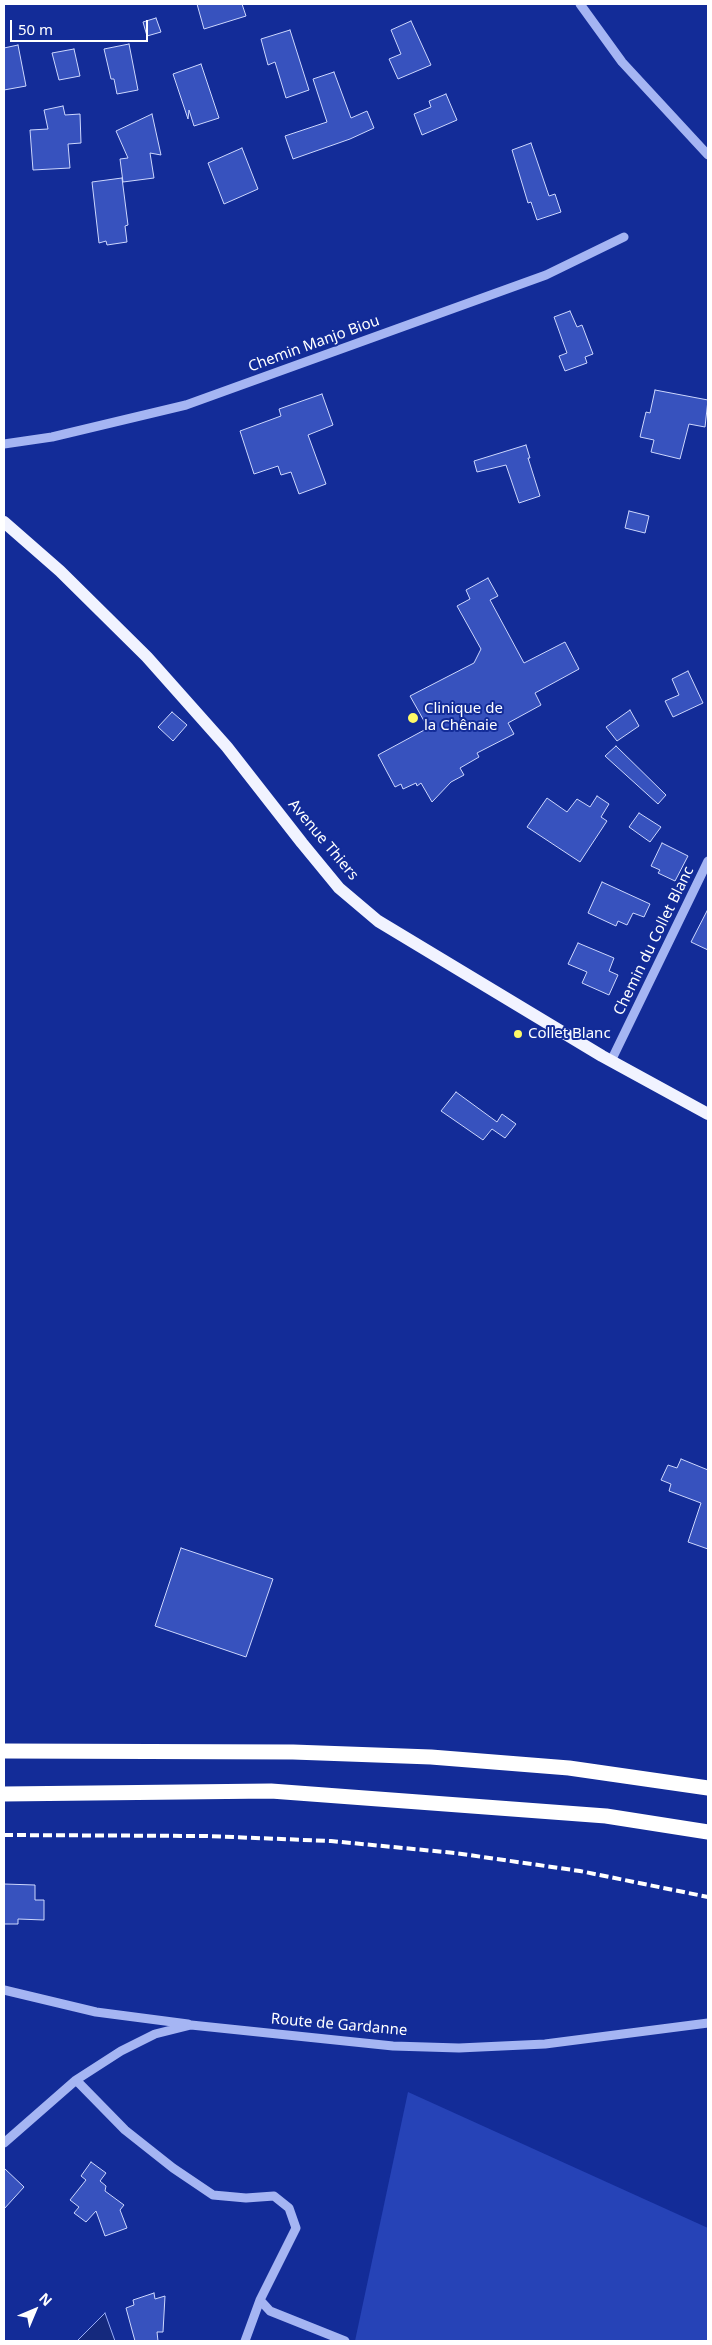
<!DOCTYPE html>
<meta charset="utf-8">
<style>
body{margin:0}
#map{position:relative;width:712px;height:2345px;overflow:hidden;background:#132c98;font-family:"Noto Sans",sans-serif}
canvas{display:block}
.frame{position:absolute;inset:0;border:5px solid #fff;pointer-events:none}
.north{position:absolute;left:10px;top:2285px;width:50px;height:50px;-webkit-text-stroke:4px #132c98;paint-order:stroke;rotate:45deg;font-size:14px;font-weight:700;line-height:20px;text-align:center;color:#fff}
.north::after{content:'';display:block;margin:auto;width:18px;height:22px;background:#fff;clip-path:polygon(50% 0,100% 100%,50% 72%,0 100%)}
.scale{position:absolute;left:10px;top:20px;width:138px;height:22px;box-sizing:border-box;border:2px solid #fff;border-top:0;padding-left:6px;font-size:15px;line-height:18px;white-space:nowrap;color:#fff;-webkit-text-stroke:4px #132c98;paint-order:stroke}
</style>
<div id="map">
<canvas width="712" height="2345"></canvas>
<div class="frame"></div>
<div class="north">N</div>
<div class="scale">50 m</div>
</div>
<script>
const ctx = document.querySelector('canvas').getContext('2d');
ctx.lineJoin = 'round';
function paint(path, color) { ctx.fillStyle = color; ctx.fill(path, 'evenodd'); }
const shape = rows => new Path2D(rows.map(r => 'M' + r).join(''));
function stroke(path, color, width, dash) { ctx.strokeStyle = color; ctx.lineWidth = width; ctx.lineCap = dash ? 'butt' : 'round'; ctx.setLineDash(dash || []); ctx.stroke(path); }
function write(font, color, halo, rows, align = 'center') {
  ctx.font = font + ' "Noto Sans",sans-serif'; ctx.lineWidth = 4; ctx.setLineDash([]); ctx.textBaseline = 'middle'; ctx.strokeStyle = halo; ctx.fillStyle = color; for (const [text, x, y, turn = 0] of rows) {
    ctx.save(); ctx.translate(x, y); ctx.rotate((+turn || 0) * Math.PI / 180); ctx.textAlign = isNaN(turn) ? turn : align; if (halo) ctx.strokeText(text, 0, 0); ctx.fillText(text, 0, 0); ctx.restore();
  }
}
paint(shape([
 [408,2092,708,2228,708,2341,355,2341]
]), '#2643b7');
const water = shape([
 [105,2313,115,2341,77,2341,105,2313]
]);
paint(water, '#15297d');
stroke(water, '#97acf6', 1);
const building = shape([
 [197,4,242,4,246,16,204,29,197,4],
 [156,18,161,32,147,36,143,22,156,18],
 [411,21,431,65,398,79,389,59,401,54,391,30,411,21],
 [290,30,309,90,286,98,275,62,268,65,261,39,290,30],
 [129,44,138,90,117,94,114,79,111,79,104,49,129,44],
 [18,45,26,86,4,90,4,48,18,45],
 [74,49,80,76,59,80,52,53,74,49],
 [201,64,219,118,194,126,189,110,188,119,173,74,201,64],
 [334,72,351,118,367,111,374,128,350,139,293,159,285,136,327,122,313,79,334,72],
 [446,94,457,120,422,135,414,114,431,107,429,101,446,94],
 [63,106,65,115,80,114,81,143,68,144,70,168,33,170,30,130,48,129,44,110,63,106],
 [152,114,161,155,150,153,154,178,123,182,120,159,128,158,116,131,152,114],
 [531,143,549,196,555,194,561,212,537,220,531,202,528,203,512,150,531,143],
 [242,148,258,189,224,204,208,163,242,148],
 [122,178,128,225,125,226,127,242,107,245,106,241,99,243,92,182,122,178],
 [570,311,577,327,582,325,593,354,585,357,587,363,565,371,559,356,567,353,554,317,570,311],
 [655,390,708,400,705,427,689,424,680,459,651,452,654,440,640,437,646,412,650,413,655,390],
 [322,394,333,425,308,435,326,484,299,494,291,472,281,475,278,466,254,474,240,431,281,416,279,409,322,394],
 [526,445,530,458,528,458,540,496,519,503,506,465,477,472,474,461,526,445],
 [629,511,649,516,645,533,625,528,629,511],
 [488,578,498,596,490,600,524,663,565,642,579,669,535,693,541,705,508,723,514,734,477,753,479,757,460,768,464,775,451,782,432,802,421,783,417,786,416,783,403,789,401,784,395,787,378,755,428,728,410,696,474,663,481,649,457,606,470,599,466,590,488,578],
 [688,671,703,703,673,717,665,701,679,695,672,679,688,671],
 [630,710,639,726,617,741,606,727,630,710],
 [172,712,187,725,173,741,158,727,172,712],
 [616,746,666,795,658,804,605,756,616,746],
 [597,796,609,804,601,817,607,821,580,862,527,827,547,798,567,812,577,799,590,807,597,796],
 [639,813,661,827,650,842,629,827,639,813],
 [662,843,688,856,675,881,658,873,660,870,651,866,662,843],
 [602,882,650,904,644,917,633,913,627,925,618,921,616,926,588,913,602,882],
 [708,909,708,950,691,942,708,909],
 [578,943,614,958,609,971,618,975,609,995,582,983,587,972,568,964,578,943],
 [456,1092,497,1122,502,1114,516,1124,505,1138,492,1129,483,1140,441,1111,456,1092],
 [681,1459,708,1470,708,1549,688,1542,701,1503,669,1491,671,1484,661,1480,668,1465,677,1468,681,1459],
 [181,1548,273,1579,246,1657,155,1626,181,1548],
 [4,1884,35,1885,35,1900,44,1900,44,1920,18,1919,18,1924,4,1924,4,1884],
 [91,2162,106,2173,100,2181,106,2186,105,2191,124,2205,120,2210,127,2228,105,2236,96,2211,86,2222,74,2213,79,2207,70,2200,86,2180,81,2176,91,2162],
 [4,2168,24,2187,4,2209,4,2168],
 [154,2293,155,2299,165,2296,163,2332,157,2332,158,2341,135,2341,126,2308,134,2305,133,2300,154,2293]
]);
paint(building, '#3752be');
stroke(building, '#cdd7fd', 1);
stroke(shape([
 [580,4,622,62,708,155],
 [4,444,52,437,186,405,546,275,624,237],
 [611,1061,708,861],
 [4,1990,96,2012,188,2024],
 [76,2080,125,2130,173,2168,213,2195,246,2198,274,2196,289,2208,296,2228,260,2300,270,2311,345,2341],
 [4,2143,76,2080,121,2051,155,2034,191,2025,393,2046,459,2048,545,2044,708,2023],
 [245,2341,260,2300]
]), '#a5b5f3', 9);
stroke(shape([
 [4,522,60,571,147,657,227,747,302,843,339,888,378,921,602,1056,708,1114]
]), '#f1f3ff', 12);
stroke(shape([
 [4,1751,293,1752,431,1757,569,1768,708,1788],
 [4,1794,271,1791,606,1816,708,1832]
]), '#fff', 15);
stroke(shape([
 [4,1835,206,1836,331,1841,455,1853,580,1871,708,1897]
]), '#fff', 4, [9, 4]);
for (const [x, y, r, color] of [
 [413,718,6,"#fff967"],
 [518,1034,5,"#fff967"]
]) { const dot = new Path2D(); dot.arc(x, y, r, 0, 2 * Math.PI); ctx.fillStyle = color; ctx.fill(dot); stroke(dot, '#132c98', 2); }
write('15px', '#fff', '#132c98', [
 ["Chemin Manjo Biou",314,344,-20],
 ["Avenue Thiers",323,840,50],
 ["Chemin du Collet Blanc",654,941,-64],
 ["Route de Gardanne",339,2025,5]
]);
write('15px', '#fff', '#132c98', [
 ["Clinique de",424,709],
 ["la Chênaie",424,726],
 ["Collet Blanc",528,1034]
], 'left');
</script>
